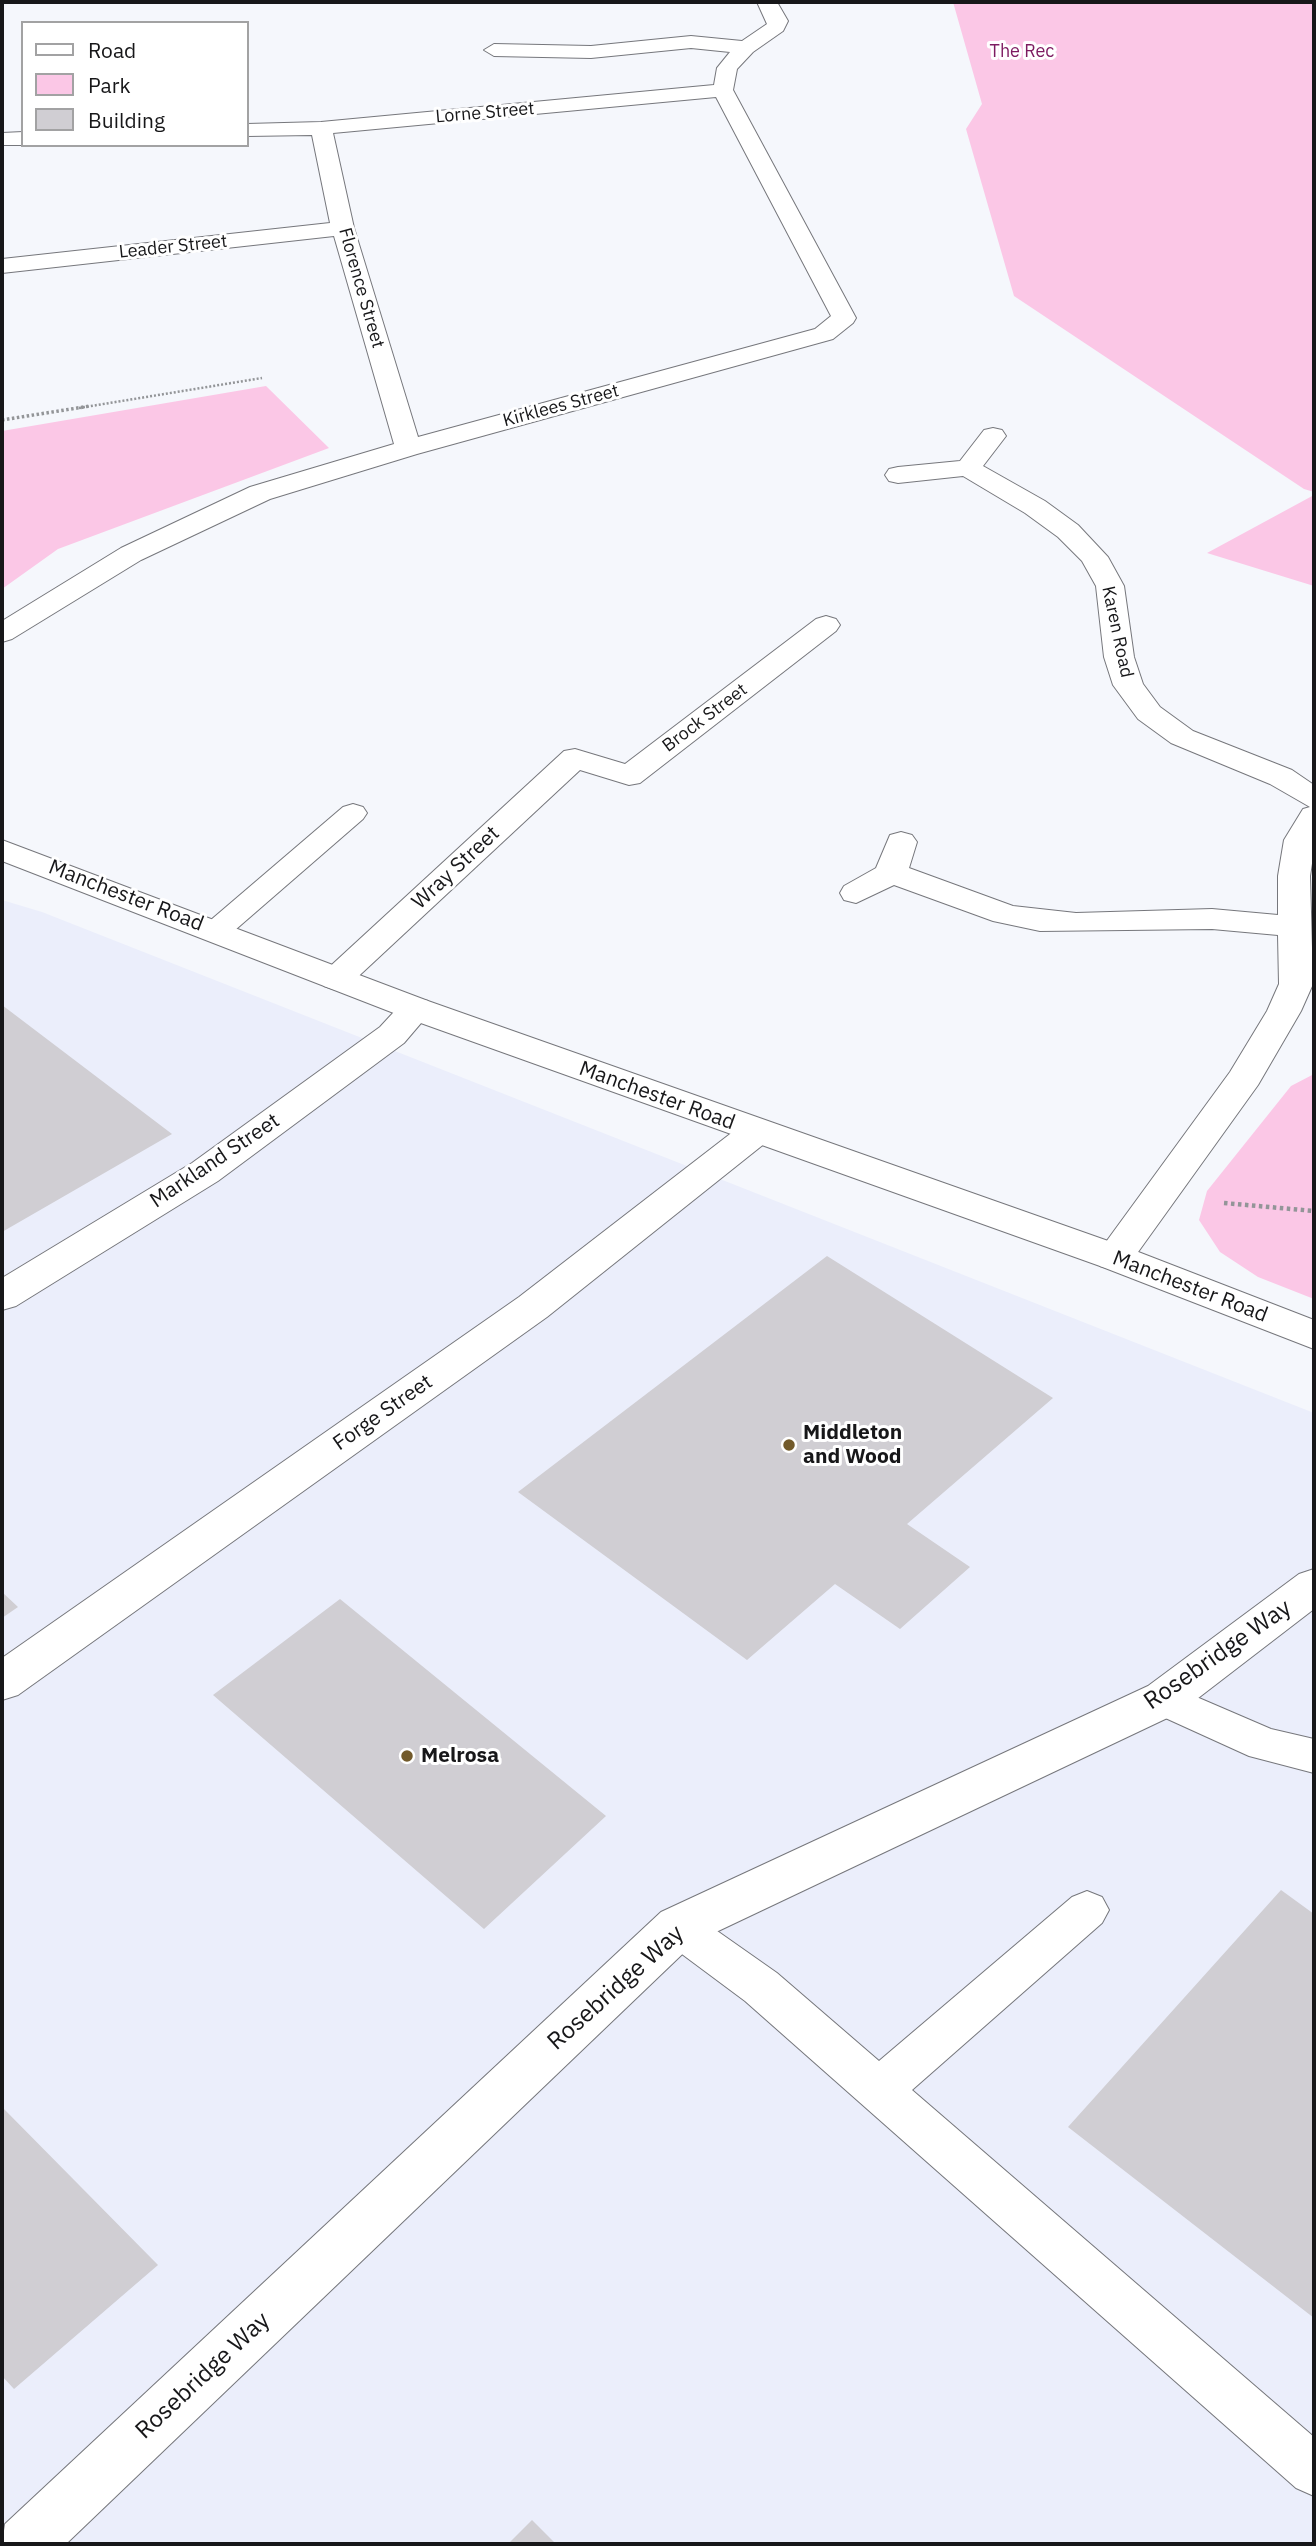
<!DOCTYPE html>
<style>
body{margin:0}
#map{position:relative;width:1316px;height:2546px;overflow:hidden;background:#f5f7fc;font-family:"IBM Plex Sans",sans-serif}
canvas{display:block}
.frame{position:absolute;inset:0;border:4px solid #171719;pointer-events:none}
.legend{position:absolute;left:21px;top:21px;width:228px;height:126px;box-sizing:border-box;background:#fff;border:2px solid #a2a2a3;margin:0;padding:9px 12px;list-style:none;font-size:21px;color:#171719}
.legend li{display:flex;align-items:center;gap:14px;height:35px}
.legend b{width:35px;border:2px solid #a2a2a3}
</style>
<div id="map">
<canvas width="1316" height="2546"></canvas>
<div class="frame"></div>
<ul class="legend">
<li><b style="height:9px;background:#fff"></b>Road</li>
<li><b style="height:19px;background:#fbc7e6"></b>Park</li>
<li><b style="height:19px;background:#d0ced3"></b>Building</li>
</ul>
</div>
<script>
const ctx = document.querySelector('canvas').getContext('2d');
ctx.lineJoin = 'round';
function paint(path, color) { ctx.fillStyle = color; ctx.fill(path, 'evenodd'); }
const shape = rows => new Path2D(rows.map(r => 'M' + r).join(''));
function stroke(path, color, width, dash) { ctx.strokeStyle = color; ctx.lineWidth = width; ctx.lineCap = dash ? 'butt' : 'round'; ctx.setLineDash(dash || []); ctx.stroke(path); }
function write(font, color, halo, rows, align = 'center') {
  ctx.font = font + ' "IBM Plex Sans",sans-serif'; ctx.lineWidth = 6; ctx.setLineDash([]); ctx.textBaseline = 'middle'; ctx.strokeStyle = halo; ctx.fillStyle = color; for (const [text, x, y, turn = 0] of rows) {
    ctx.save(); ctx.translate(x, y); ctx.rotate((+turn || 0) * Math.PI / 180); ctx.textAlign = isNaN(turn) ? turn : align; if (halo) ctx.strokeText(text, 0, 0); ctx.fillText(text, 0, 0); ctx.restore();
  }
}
paint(shape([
 [2,900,42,912,1314,1413,1314,2544,2,2544]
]), '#ebeefb');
paint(shape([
 [953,2,1314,2,1314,492,1304,489,1014,296,966,129,982,104],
 [266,386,329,448,58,549,2,589,2,431],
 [1314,495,1314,586,1207,553],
 [1314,1074,1314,1299,1258,1277,1220,1252,1199,1220,1207,1191,1291,1086]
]), '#fbc7e6');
paint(shape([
 [2,1005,172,1134,2,1232],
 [827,1256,1053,1398,907,1524,970,1567,900,1629,835,1584,747,1660,518,1492],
 [2,1592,18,1607,2,1618],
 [340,1599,606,1816,484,1929,213,1695],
 [1281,1890,1314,1914,1314,2318,1068,2127],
 [2,2107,158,2265,14,2389,2,2376],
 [532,2520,556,2544,508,2544]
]), '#d0ced3');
const lane = shape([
 [353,804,363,807,367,813,363,819,227,937,216,940,205,937,201,931,205,925,343,807,353,804],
 [1164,1683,1271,1729,1314,1739,1314,1773,1249,1756,1150,1711,1144,1699,1150,1687,1164,1683],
 [1087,1891,1102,1897,1109,1910,1102,1923,912,2090,1314,2437,1314,2496,1296,2488,745,2001,663,1940,656,1927,663,1914,678,1908,693,1914,777,1973,879,2061,1072,1897,1087,1891]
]);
const street = shape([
 [757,2,777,2,788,21,783,31,753,52,737,69,733,90,856,318,853,323,833,339,417,454,270,499,141,560,12,639,2,642,2,621,121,548,250,487,394,444,334,236,2,273,2,259,330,223,312,135,247,136,247,124,321,122,714,85,717,68,730,52,691,48,591,58,494,56,484,50,494,44,591,46,691,36,742,41,767,24,757,2],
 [716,97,831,316,815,329,418,437,354,228,333,133,716,97],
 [23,132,23,145,2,145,2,133,23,132],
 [993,428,1002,430,1006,436,983,466,1045,501,1078,525,1108,557,1124,586,1134,657,1143,684,1160,707,1193,731,1292,770,1314,785,1314,851,1310,876,1313,984,1301,1011,1258,1085,1128,1266,1114,1270,1100,1266,1095,1257,1230,1072,1267,1011,1279,984,1278,935,1212,929,1040,931,993,921,894,885,856,903,844,900,840,893,844,886,876,868,890,835,901,832,912,835,917,842,909,868,1013,906,1076,913,1212,909,1278,915,1278,876,1284,840,1303,809,1310,807,1270,784,1171,743,1138,719,1113,685,1104,657,1096,586,1082,561,1058,537,1025,513,963,476,898,483,889,481,885,475,889,469,898,467,960,461,984,430,993,428],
 [826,616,836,619,840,625,836,631,640,783,629,785,580,770,348,986,336,990,324,986,319,979,324,972,564,751,575,749,625,764,816,619,826,616],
 [416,998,428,1001,433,1009,404,1043,218,1181,16,1306,2,1310,2,1278,192,1163,380,1027,404,1001,416,998],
 [756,1120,769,1124,774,1132,769,1140,547,1317,18,1695,2,1700,2,1658,519,1297,743,1124,756,1120],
 [1314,1569,1314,1609,1180,1712,695,1942,66,2544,2,2544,5,2524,661,1912,1148,1686,1299,1574,1314,1569]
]);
const highway = shape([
 [2,840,428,1001,1128,1248,1314,1320,1314,1349,1100,1266,404,1017,2,861,2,840]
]);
stroke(lane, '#76777c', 2);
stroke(street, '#76777c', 2);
stroke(highway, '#76777c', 2);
stroke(shape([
 [79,408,262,378]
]), '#939598', 2.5, [2, 2]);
stroke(shape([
 [2,420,90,406]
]), '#939598', 3.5, [2.5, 2.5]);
stroke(shape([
 [1224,1203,1314,1211]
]), '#939598', 4.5, [3.5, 3.5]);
paint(lane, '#fff');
paint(street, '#fff');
paint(highway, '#fff');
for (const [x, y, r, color] of [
 [789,1445,7,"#725a2b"],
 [407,1756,7,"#725a2b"]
]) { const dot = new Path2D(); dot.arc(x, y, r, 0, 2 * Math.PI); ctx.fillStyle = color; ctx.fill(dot); stroke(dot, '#fff', 2.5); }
write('18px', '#7d1b61', '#fff', [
 ["The Rec",1022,52]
]);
write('18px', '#171719', '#fff', [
 ["Lorne Street",485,113,-5],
 ["Leader Street",173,247,-6],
 ["Florence Street",361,288,74],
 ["Kirklees Street",561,406,-15],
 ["Karen Road",1117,632,78],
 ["Brock Street",705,718,-37]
]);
write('21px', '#171719', '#fff', [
 ["Wray Street",456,868,-43],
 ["Manchester Road",126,896,21],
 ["Manchester Road",657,1096,20],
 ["Markland Street",215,1161,-34],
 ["Manchester Road",1190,1287,21],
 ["Forge Street",383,1413,-35]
]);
write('bold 21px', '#171719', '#fff', [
 ["Middleton",803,1433],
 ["and Wood",803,1457],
 ["Melrosa",421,1756]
], 'left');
write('24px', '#171719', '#fff', [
 ["Rosebridge Way",1218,1655,-35],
 ["Rosebridge Way",616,1988,-42],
 ["Rosebridge Way",203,2376,-43]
]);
</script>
